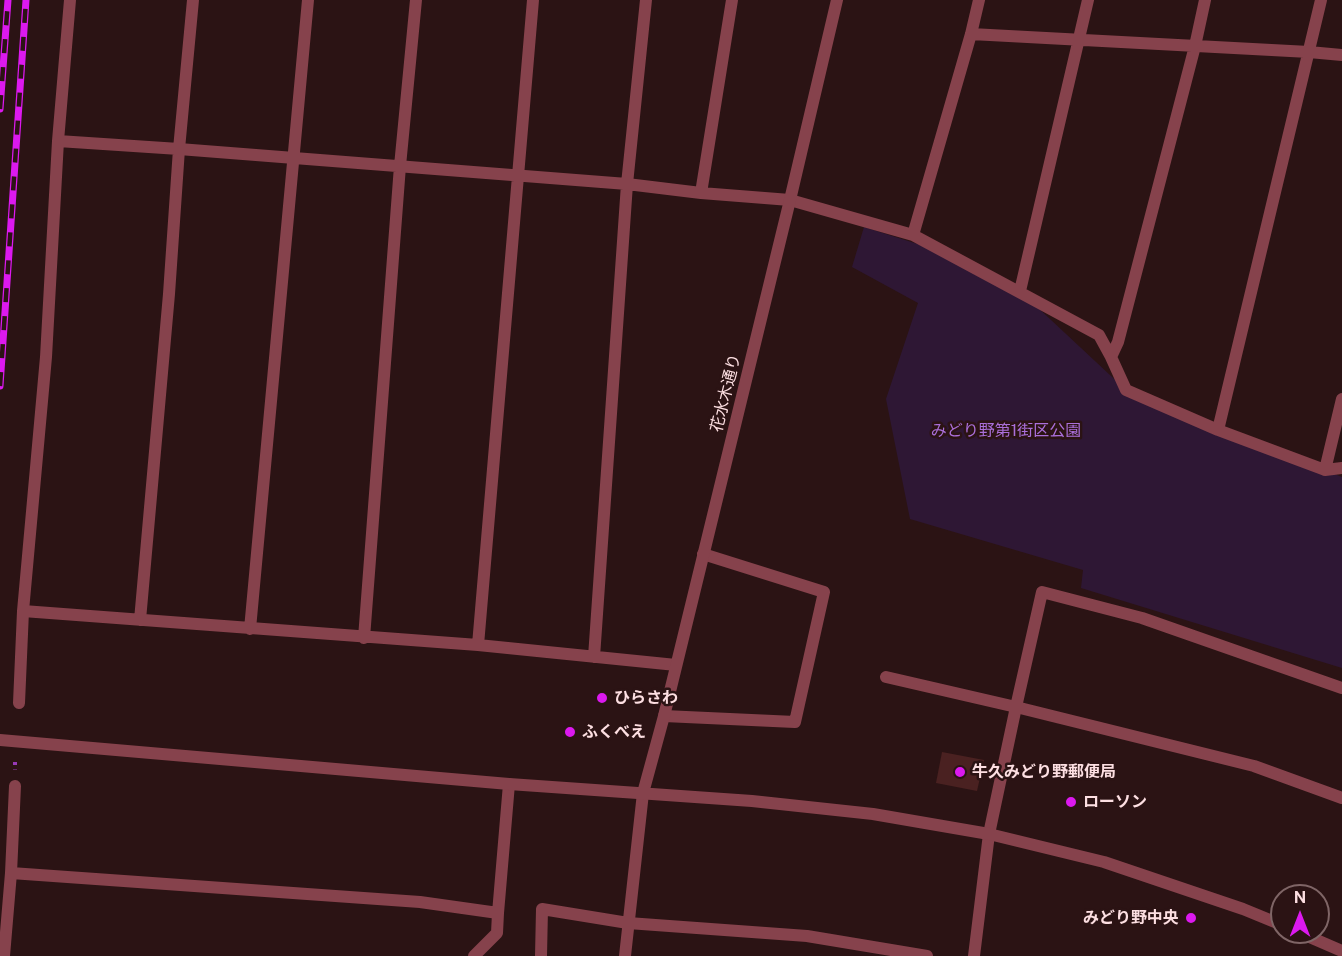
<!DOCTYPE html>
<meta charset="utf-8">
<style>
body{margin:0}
#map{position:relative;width:1342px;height:956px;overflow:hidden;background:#2b1314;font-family:"Public Sans",sans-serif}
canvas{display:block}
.north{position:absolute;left:1270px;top:884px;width:60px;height:60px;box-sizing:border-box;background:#2b1314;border:2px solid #7f6566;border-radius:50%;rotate:0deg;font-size:16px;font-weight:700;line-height:24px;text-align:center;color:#fddfe2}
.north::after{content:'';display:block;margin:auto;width:21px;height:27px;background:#dc19ef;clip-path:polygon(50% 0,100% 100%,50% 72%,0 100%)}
</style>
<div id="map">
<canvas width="1342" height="956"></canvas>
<div class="north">N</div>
</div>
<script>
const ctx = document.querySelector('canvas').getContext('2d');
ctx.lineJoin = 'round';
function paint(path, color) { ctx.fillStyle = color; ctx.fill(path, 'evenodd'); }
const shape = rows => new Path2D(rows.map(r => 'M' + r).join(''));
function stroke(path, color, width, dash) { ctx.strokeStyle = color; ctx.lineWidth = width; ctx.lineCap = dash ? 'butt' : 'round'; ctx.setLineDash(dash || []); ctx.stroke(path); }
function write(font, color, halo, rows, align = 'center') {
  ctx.font = font + ' "Public Sans","Noto Sans JP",sans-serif'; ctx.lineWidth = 5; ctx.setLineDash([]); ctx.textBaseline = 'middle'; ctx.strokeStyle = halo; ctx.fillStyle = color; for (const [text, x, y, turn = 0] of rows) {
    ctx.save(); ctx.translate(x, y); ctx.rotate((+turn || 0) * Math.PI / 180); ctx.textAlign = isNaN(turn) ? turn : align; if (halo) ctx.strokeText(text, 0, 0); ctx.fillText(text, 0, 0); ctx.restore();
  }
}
paint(shape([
 [864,227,927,247,1020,291,1126,390,1342,477,1342,668,1081,588,1083,570,910,519,886,399,918,303,852,267]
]), '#2e1734');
paint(shape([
 [942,752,984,760,977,791,936,783]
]), '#4a2121');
stroke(shape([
 [15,762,15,770]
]), '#973ab6', 4, [3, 4.5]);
stroke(shape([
 [971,34,1309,52,1342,55],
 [58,141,179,149,627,184,701,193,790,200,913,235,1099,335,1111,357,1118,342,1195,46,1205,0],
 [701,193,732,0],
 [913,235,971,34,979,0],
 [1020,291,1088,0],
 [1111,357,1126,390,1218,430,1325,470,1342,399],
 [1218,430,1321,0],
 [1325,470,1342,468],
 [23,611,478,645,676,665],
 [140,620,169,294,179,149,193,0],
 [250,629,308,0],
 [364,638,400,166,416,0],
 [478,645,533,0],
 [594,657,627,184,646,0],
 [886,677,1016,707,1254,766,1342,798],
 [19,703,23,611,46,357,58,141,70,0],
 [664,716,795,722,824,592,703,554],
 [11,873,420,902,498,913,497,933,474,956],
 [498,913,509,784],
 [4,956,11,873,15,786],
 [541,956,542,909,628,923,807,936,927,956],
 [625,956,643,793],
 [974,956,989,834,1016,707,1042,592,1142,618,1342,688]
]), '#86424c', 12);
stroke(shape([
 [0,740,509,784,752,801,873,814,989,834,1104,862,1243,909,1282,925],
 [643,793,664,716,790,200,837,0],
 [1298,932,1342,951]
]), '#86424c', 12);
const rail = shape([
 [0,109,8,0],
 [0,386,26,0]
]);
stroke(rail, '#dc19ef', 7);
stroke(rail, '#2b1314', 4.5, [14]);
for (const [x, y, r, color] of [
 [602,698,6,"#dc19ef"],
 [570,732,6,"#dc19ef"],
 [960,772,6,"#dc19ef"],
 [1071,802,6,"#dc19ef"],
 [1191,918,6,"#dc19ef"]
]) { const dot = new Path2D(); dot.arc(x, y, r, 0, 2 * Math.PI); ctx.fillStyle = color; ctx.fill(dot); stroke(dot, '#2b1314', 2); }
write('16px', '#fddfe2', '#2b1314', [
 ["花水木通り",726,393,-76]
]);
write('16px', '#aa6fd9', '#2b1314', [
 ["みどり野第1街区公園",1006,431]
]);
write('bold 16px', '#fddfe2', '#2b1314', [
 ["ひらさわ",614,698],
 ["ふくべえ",582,732],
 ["牛久みどり野郵便局",972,772],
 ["ローソン",1083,802],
 ["みどり野中央",1179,918,"right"]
], 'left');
</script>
